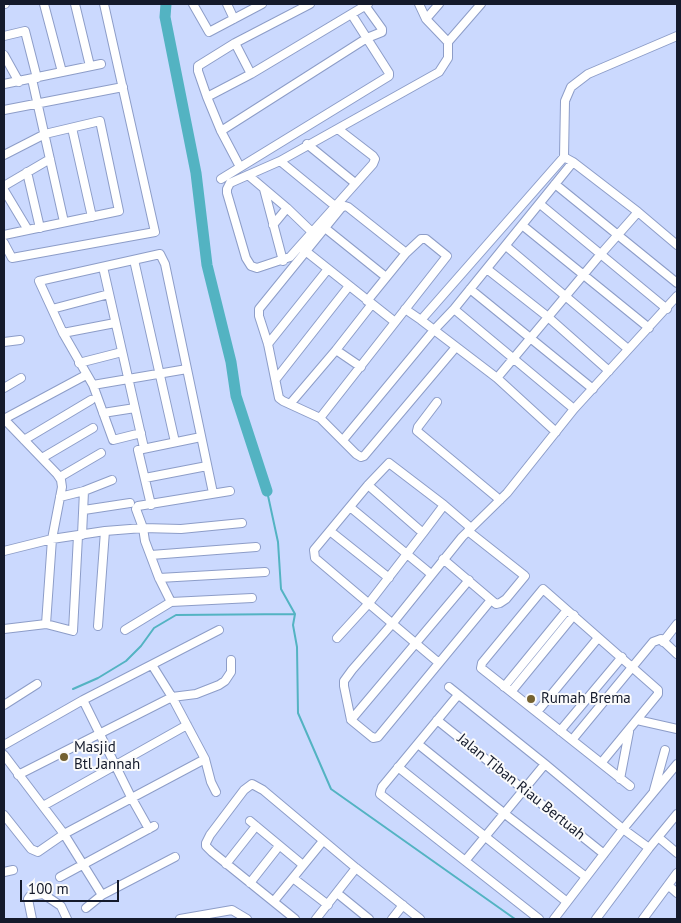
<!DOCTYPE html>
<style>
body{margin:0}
#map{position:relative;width:681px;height:923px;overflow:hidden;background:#cbd9fe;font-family:"PT Sans",sans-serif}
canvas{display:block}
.frame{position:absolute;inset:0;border:5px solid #141a2b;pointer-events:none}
.scale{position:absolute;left:20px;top:880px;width:99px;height:22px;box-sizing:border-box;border:2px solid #141a2b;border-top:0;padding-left:6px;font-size:15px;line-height:18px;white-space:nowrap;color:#141a2b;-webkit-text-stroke:4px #fbfbfb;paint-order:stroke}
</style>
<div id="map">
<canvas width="681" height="923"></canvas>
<div class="frame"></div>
<div class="scale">100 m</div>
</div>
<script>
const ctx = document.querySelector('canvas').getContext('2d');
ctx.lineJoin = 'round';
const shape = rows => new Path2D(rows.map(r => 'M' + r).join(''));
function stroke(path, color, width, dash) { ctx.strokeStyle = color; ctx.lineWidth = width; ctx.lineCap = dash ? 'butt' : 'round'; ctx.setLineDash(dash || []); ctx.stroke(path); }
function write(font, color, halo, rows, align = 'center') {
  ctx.font = font + ' "PT Sans",sans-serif'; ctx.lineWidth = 4; ctx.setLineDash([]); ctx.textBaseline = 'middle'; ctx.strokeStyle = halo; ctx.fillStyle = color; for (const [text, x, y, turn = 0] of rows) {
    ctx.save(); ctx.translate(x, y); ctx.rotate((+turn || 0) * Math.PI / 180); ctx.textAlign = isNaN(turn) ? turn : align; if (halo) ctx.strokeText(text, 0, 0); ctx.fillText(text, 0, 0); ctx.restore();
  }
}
stroke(shape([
 [267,491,278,542,281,589,295,614,293,625,297,647,298,713,331,789,515,919],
 [73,689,98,678,126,661,141,646,154,628,176,615,294,614]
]), '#53b3c2', 2);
stroke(shape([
 [166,4,165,17,196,173,207,265,231,362,236,396,267,491]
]), '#53b3c2', 11);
const street = shape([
 [4,4,5,4],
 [44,4,62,72],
 [75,4,90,66],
 [193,4,209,32,262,4],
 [227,4,234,19],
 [419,4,426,19,448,42],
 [426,19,439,4],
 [4,36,25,31,37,78],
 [677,36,588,74,571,87,565,101,564,157,573,162,638,212,677,245],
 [235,43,251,74],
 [4,55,19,82],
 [32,79,64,222],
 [4,84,101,64],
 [207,97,251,74,368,4],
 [4,110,123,87],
 [72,128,92,217],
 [338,129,373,156,375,159,373,164,290,257,257,268,251,266,246,258,227,193,227,189,230,183,280,161,439,72,448,58,448,42,481,4],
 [221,131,367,38,382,32,382,29,364,4],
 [307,144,355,183],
 [4,155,45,134,100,121,119,211,4,235],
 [280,161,335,206],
 [240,167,221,131,207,97,198,71,198,66,235,43,310,4],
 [27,172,40,228],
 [248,175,287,208,313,233],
 [221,179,389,76,389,73,352,15],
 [555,184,677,283],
 [4,186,50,159],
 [264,189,283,261],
 [4,190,28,230],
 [540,204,667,309],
 [273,225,287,208],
 [522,225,649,328],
 [325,228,386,277],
 [4,243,12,258,155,232,104,4],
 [506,246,628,349],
 [303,249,395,322],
 [406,253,348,207,345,206,341,208,259,309,259,316,268,344,279,398,283,401,320,418,356,454,361,457,364,456,456,347],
 [134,260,175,442],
 [103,267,144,448],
 [487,269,548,317,609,371],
 [470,289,593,389],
 [52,309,109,294],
 [405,309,421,320,497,378,556,432],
 [454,309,574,409],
 [421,320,564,157],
 [63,333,115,323],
 [4,342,20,340],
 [268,344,328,269],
 [336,350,361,367],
 [79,363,122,352],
 [187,369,93,385,63,333,39,281,160,254,165,264,213,493],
 [497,378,600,255,638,212],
 [276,379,349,286],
 [93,385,113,440,141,433],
 [4,388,21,378],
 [437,402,418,427,417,431,500,500],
 [290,404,336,350,372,304],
 [103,413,135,408],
 [320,418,447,256,426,239,421,239,406,253,367,301],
 [4,419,57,474,61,480,62,487,52,539,46,624,4,629],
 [4,419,86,375],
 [24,440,91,400],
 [343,440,434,330,454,309,573,162],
 [42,458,93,428],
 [60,477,101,453],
 [145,478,207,466],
 [368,485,423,533,444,505],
 [60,497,84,491,112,480],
 [151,505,138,450,201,437],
 [350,507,431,574],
 [84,510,130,503],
 [330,531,389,578],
 [82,535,84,491],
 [4,551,52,539,105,531,143,528,181,529,242,523],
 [151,555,256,547],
 [443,559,496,604,500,603,506,599,525,576,468,531],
 [159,578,265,572],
 [491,600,378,737,373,738,351,720,344,686,344,681,352,670,392,624,462,537,507,493,574,409,677,296],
 [171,602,159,578,145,541,143,528,136,509,138,506,230,491],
 [46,624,73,631,78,536],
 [98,626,105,531],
 [125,630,171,602,252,598],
 [337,638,369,603,423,533],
 [663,642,677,624],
 [439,663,315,558,314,550,368,485,389,463,444,505,471,528],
 [152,665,172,697,205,759,211,782,216,792],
 [449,687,545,764,623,829,649,848],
 [504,687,567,610],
 [511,692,574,615],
 [458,695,382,787,380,794,539,919],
 [83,700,131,797,149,829],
 [4,705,37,684],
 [537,712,598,638],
 [351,720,469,580],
 [437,720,604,854],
 [637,720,677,729],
 [560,731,622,657],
 [572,740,653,642,661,639,677,654],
 [418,744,505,814,586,877],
 [4,745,83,700,219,630],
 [4,755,64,834,102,895],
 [602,762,658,694,658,690,543,589,482,663,481,668,630,786],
 [398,767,567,902],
 [18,775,172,697,196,694,219,685,225,681,231,672,231,660],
 [620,779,629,732],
 [654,790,665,750],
 [43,806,187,725],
 [4,815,31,849,38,852,64,834,205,759],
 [250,821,303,865],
 [658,837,677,853],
 [465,861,545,764],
 [226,864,256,826],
 [4,872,13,870],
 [60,877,154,826],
 [293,878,328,905],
 [250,883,279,846],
 [668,885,677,893],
 [337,893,369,919],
 [274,901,323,841],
 [86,908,102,895,175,857],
 [32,919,28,899,30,896,43,894,61,906,67,919],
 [180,919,232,910,247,919],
 [295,919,212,852,206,846,206,843,210,835,244,790,252,784,263,790,356,868,420,919],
 [316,919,356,868],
 [392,919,403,905],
 [554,919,623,829,677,764],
 [596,919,649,848,677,814],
 [643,919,677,873]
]);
stroke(street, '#8d9dc8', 10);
stroke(street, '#fff', 8);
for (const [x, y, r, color] of [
 [531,699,5,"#756231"],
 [64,757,5,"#756231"]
]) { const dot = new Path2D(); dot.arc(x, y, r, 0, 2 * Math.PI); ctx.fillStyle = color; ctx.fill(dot); stroke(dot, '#fbfbfb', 2); }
write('15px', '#141a2b', '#fbfbfb', [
 ["Rumah Brema",541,699],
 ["Masjid",74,748],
 ["Btl Jannah",74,765]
], 'left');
write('15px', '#141a2b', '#fbfbfb', [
 ["Jalan Tiban Riau Bertuah",521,787,39]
]);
</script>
